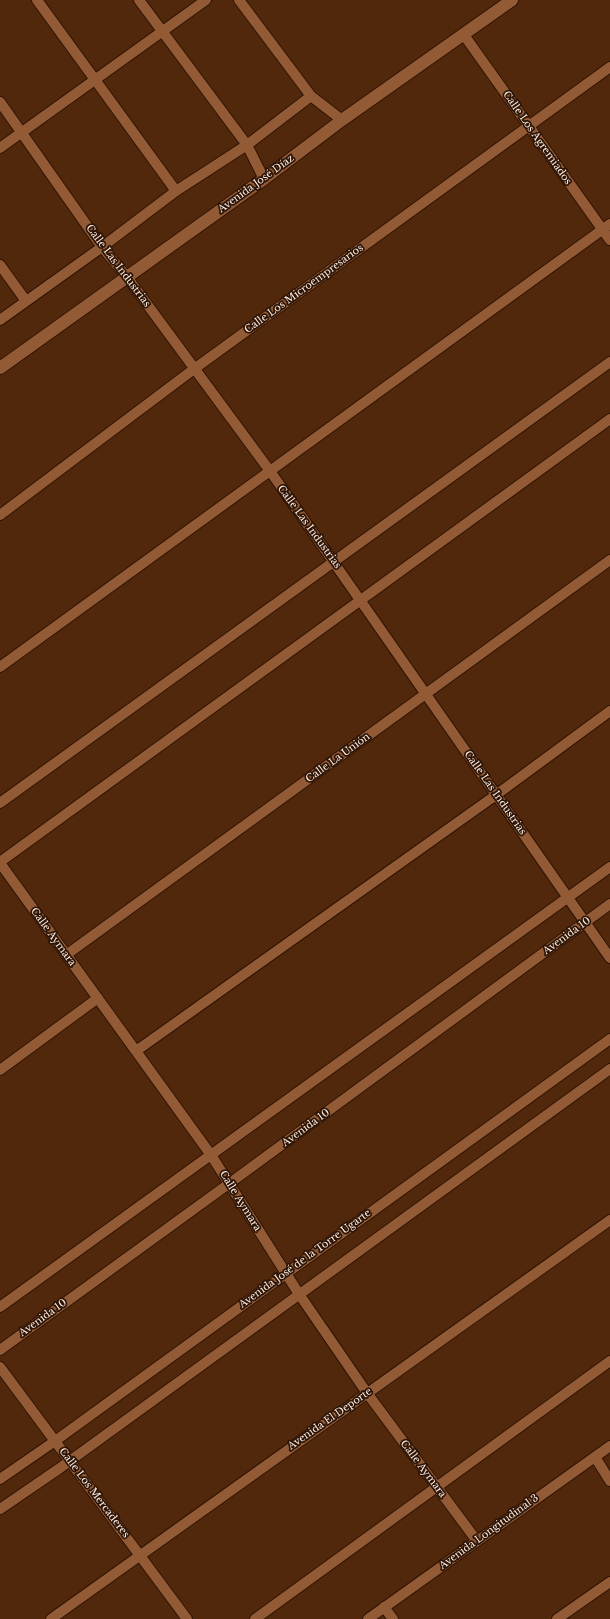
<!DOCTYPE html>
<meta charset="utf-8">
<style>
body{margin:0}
canvas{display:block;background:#51280c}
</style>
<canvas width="610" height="1619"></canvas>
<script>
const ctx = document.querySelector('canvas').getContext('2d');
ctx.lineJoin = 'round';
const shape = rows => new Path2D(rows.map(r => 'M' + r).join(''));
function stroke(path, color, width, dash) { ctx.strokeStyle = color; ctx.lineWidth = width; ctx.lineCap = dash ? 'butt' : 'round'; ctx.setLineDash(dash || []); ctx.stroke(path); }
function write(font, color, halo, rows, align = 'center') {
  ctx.font = font + ' "Libre Baskerville",serif'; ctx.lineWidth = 3.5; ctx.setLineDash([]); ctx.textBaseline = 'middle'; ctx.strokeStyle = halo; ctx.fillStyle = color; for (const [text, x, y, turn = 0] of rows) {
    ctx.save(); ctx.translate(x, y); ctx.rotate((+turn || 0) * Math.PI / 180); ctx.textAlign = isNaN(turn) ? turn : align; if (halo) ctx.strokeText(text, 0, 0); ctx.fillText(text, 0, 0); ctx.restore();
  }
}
const minor = shape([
 [37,0,176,191],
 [139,0,247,145,264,179],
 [239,0,311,96],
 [464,35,610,240],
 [0,102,102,247,127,277,270,471,610,958],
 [0,148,206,0],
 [0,265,26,301],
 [0,320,102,247,176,191,247,145,311,96,342,120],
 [0,515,194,369,610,67],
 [0,667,610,224],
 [0,803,610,362],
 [0,862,610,419],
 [0,863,211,1155,299,1294,367,1393,477,1541],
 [66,955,610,560],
 [136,1051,496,795,610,711],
 [0,1070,98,998],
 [0,1307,610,867],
 [0,1350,234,1180,610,904],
 [0,1367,187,1619],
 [595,1457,610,1481],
 [0,1479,55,1441,610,1039],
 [0,1509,60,1468,610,1069],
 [384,1607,393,1619],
 [51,1619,610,1220],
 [255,1619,610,1361],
 [368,1619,610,1446],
 [557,1619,610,1582]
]);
const tertiary = shape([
 [0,368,264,179,342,120,512,0]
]);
stroke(minor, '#2f1302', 12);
stroke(tertiary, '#2f1302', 14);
stroke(minor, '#935a36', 10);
stroke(tertiary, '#935a36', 12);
write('10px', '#ffeadf', '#2c1506', [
 ["Calle Los Agremiados",537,138,55],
 ["Avenida José Díaz",256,184,-36],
 ["Calle Las Industrias",118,266,53],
 ["Calle Los Microempresarios",304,289,-36],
 ["Calle Las Industrias",309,527,54],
 ["Calle La Unión",338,758,-36],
 ["Calle Las Industrias",495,793,55],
 ["Avenida 10",567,936,-36],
 ["Calle Aymara",53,937,54],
 ["Avenida 10",306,1128,-36],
 ["Calle Aymara",240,1201,58],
 ["Avenida José de la Torre Ugarte",305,1259,-36],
 ["Avenida 10",43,1318,-36],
 ["Avenida El Deporte",330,1419,-35],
 ["Calle Aymara",423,1469,53],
 ["Calle Los Mercaderes",94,1493,53],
 ["Avenida Longitudinal 3",489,1532,-36]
]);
</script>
